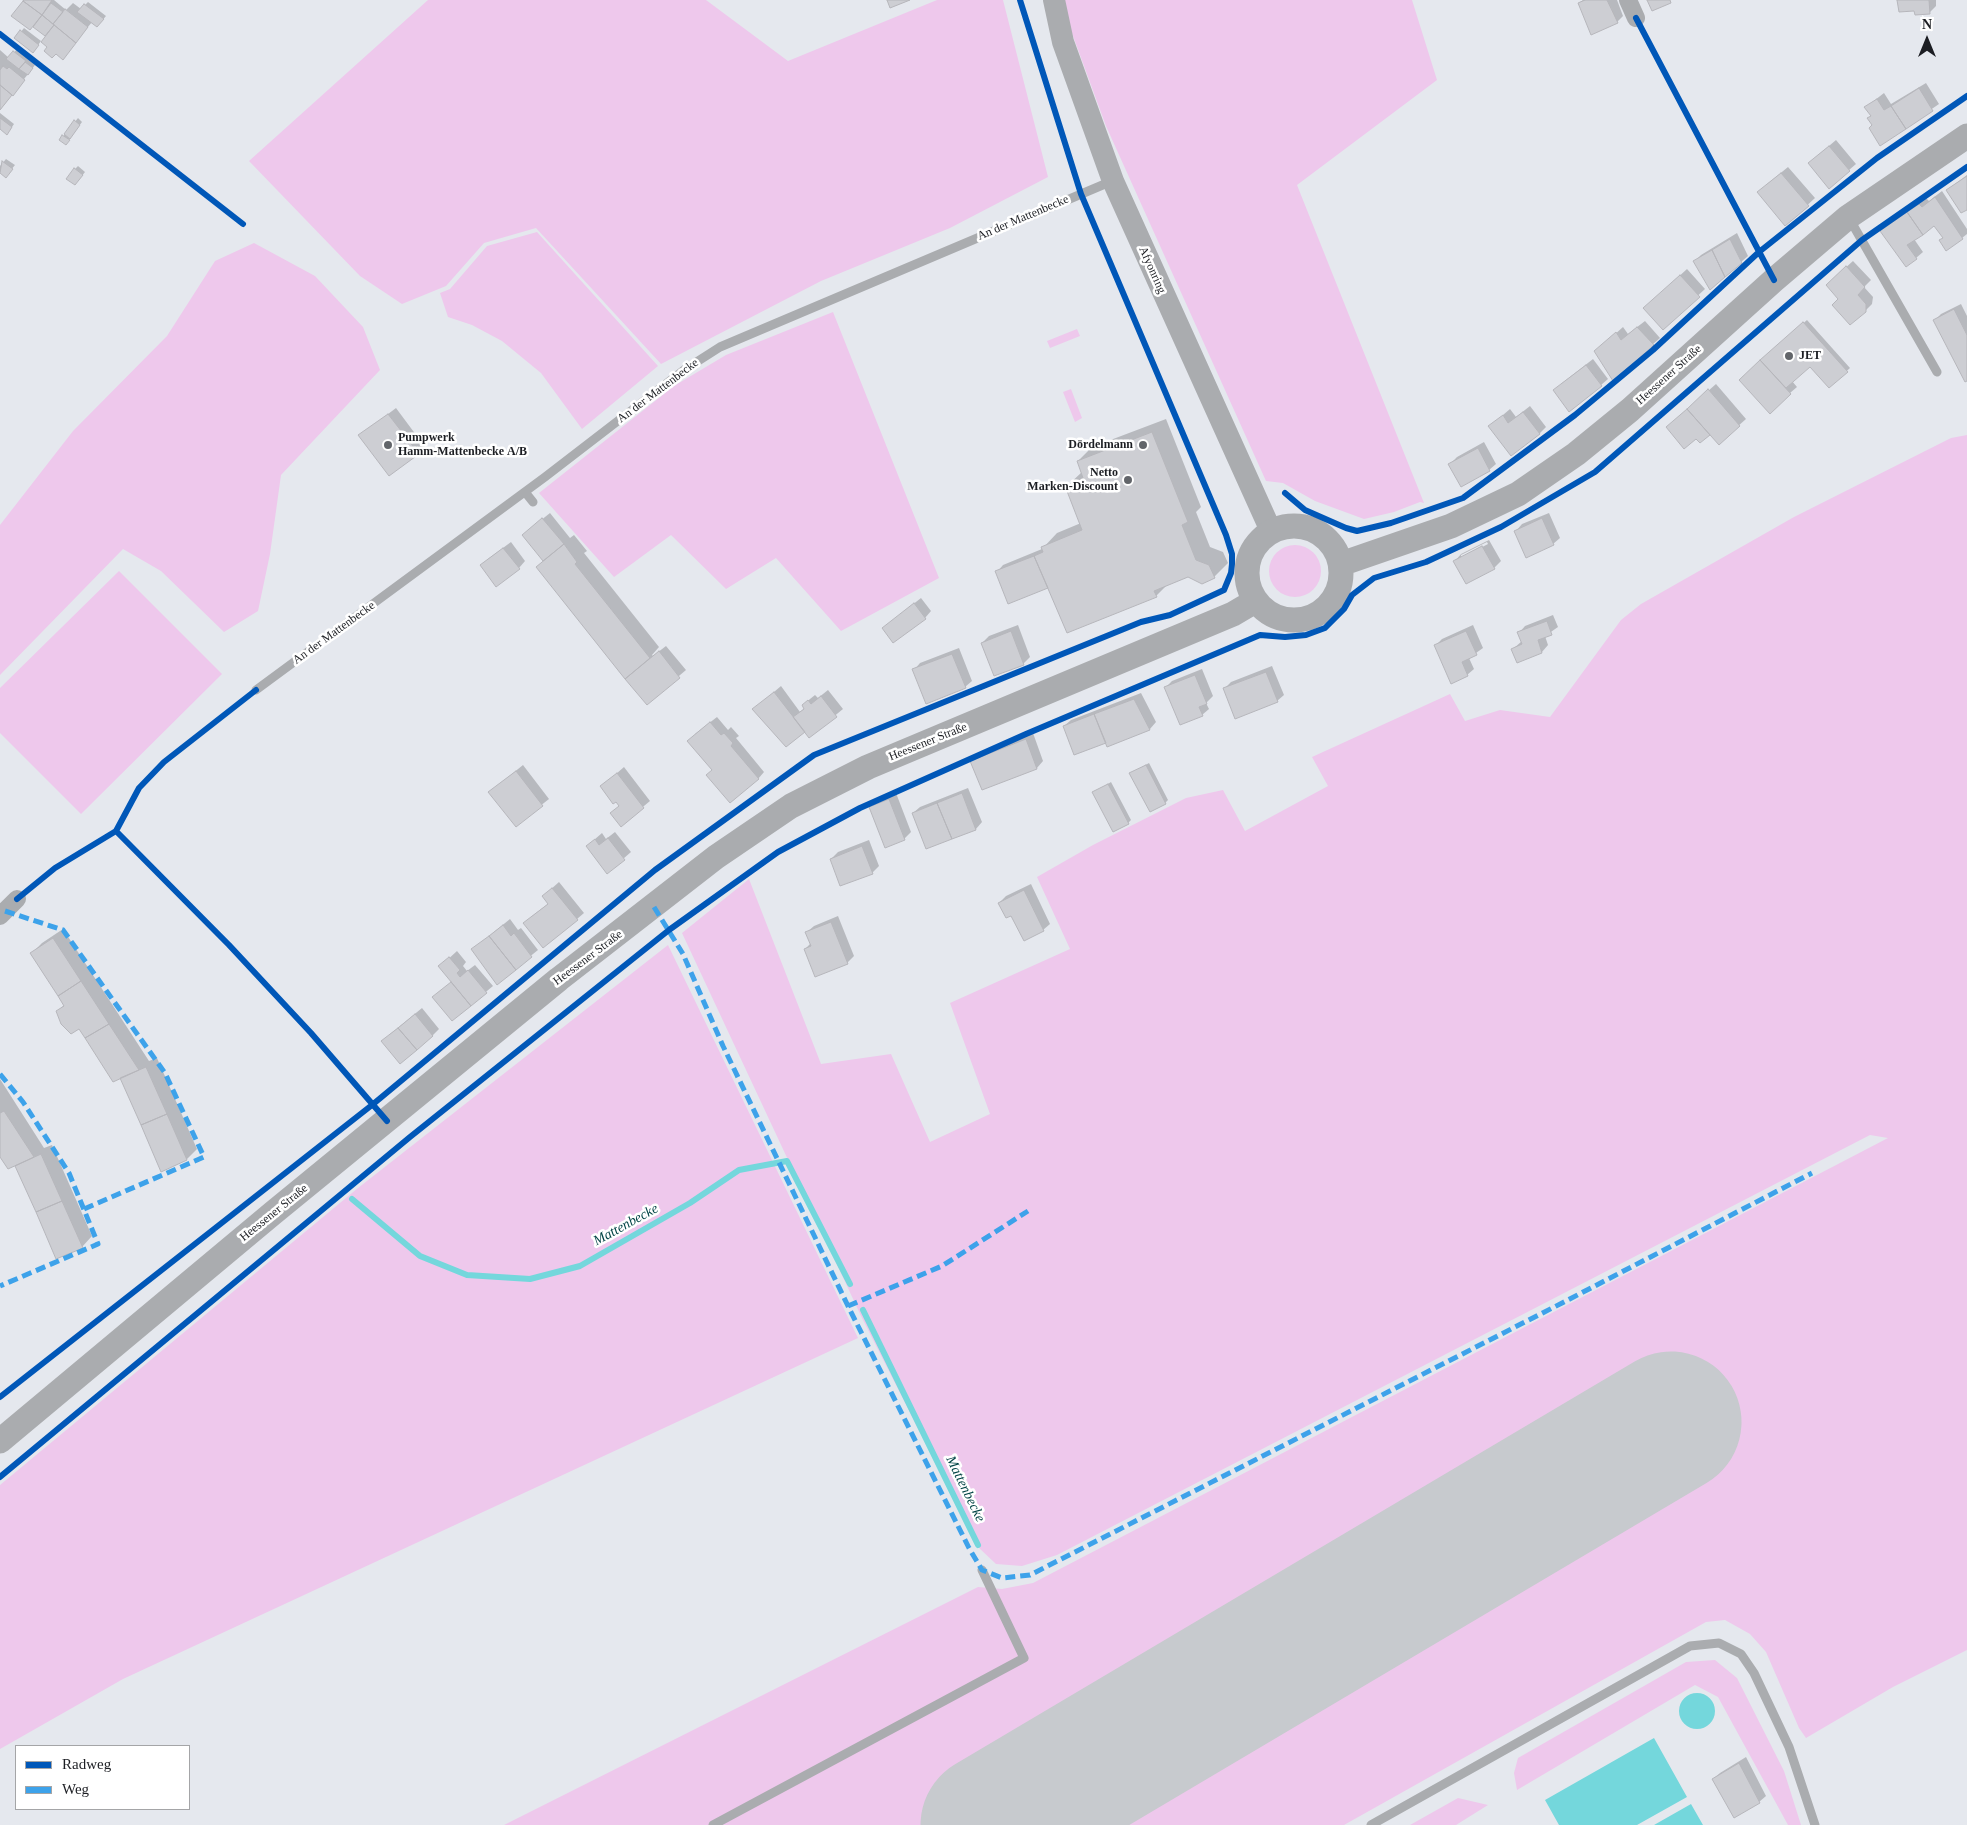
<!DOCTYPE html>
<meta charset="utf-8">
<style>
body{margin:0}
#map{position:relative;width:1967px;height:1825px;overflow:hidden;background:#e5e8ee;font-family:"Times New Roman",serif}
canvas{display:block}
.legend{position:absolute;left:15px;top:1745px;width:175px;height:65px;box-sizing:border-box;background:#fff;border:1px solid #a4a5a7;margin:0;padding:6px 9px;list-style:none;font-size:15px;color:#1c1e23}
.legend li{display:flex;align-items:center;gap:10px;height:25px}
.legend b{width:25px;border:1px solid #a4a5a7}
.north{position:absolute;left:1902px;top:15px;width:50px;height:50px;-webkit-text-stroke:4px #fff;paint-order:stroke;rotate:0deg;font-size:14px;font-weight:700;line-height:20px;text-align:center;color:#1c1e23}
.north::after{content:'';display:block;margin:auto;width:18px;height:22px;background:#1c1e23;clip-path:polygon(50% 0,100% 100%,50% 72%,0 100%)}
</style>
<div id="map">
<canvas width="1967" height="1825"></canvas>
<ul class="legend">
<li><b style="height:6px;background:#0057b8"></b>Radweg</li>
<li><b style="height:6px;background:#3da2ea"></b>Weg</li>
</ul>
<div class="north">N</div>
</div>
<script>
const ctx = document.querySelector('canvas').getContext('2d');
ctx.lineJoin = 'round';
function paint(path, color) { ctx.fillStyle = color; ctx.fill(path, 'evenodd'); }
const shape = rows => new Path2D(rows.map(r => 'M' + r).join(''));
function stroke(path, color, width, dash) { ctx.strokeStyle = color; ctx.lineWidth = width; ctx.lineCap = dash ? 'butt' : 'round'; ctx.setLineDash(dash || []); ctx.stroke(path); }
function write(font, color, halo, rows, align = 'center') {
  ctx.font = font + ' "Times New Roman",serif'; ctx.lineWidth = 5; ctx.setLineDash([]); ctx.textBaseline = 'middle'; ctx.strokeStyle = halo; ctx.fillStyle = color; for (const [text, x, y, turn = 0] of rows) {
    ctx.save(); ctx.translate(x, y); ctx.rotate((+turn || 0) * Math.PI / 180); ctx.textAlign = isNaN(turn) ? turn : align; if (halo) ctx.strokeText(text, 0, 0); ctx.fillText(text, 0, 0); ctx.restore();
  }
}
paint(shape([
 [428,0,706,0,788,61,937,0,1003,0,1048,177,950,228,821,281,661,364,536,228,484,243,446,286,402,304,360,276,249,161],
 [1063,0,1412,0,1437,80,1297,185,1424,503,1420,502,1394,512,1364,519,1315,501,1283,483,1266,481,1106,126,1069,25],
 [537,232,658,366,582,429,541,373,502,341,472,325,448,317,440,293,450,289,487,246],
 [254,243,315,276,363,327,380,370,281,475,270,554,258,611,224,632,161,571,123,549,0,675,0,525,73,431,167,336,215,261],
 [833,312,939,578,841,631,776,558,726,589,671,535,614,577,539,493,674,386,726,355],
 [1077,329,1080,336,1050,348,1047,341],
 [1071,389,1082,418,1075,422,1063,392],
 [1967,435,1967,1650,1893,1687,1806,1738,1799,1728,1766,1652,1750,1634,1725,1620,1706,1622,1344,1825,504,1825,978,1587,1002,1589,1033,1583,1888,1138,1870,1135,1057,1555,1022,1566,996,1564,978,1547,861,1316,682,933,749,879,821,1064,891,1054,930,1142,990,1114,950,1003,1070,949,1037,877,1093,845,1186,798,1223,790,1245,831,1328,786,1312,757,1450,694,1465,721,1500,710,1550,717,1621,620,1641,604,1794,517,1951,438],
 '1269 571a26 26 0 1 1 52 0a26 26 0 1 1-52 0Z',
 [119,571,222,674,81,814,0,733,0,688],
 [668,945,858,1338,123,1679,0,1749,0,1485,358,1188],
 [1715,1660,1737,1678,1784,1771,1801,1825,1788,1825,1718,1697,1695,1685,1517,1790,1514,1773,1518,1758,1686,1662],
 [1458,1798,1488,1805,1456,1825,1410,1825]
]), '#eec8ec');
paint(shape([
 '1679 1711a18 18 0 1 1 36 0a18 18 0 1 1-36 0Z',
 [1654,1738,1687,1797,1637,1825,1559,1825,1545,1800],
 [1691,1804,1703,1825,1654,1825]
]), '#74d7dc');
paint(shape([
 [25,0,54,0,66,10,73,3,81,9,88,2,106,16,100,23,92,22,63,58,49,47,47,35,34,25],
 [1583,0,1617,0,1623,16,1617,22,1579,3],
 [1898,0,1936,0,1936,6,1929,13,1915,10],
 [24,28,41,41,36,48,16,38],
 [17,49,35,65,0,110,0,50,9,58],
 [1926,83,1939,104,1881,144,1873,125,1872,115,1866,107,1884,93,1891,104],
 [0,113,14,124,10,130,0,128],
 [78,118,82,122,66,144,61,139],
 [1836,140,1856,164,1849,170,1816,157],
 [6,159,15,165,6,176,0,172,0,166],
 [78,166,85,172,78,181,75,169],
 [1788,167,1815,198,1786,225,1766,185],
 [1967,175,1967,208,1947,190],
 [1942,191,1967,229,1967,234,1962,238,1944,237,1935,224,1914,239,1923,252,1916,258,1882,231,1926,198,1929,201],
 [1737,233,1748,256,1741,262,1695,261,1701,255],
 [1853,261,1871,280,1864,287,1873,297,1872,304,1865,311,1840,298,1834,278],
 [1687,269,1705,289,1663,328,1651,302],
 [1961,304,1967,316,1967,380,1934,321,1941,314],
 [1807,320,1850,368,1829,387,1810,365,1792,381,1797,387,1790,393,1747,373],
 [1645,321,1660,338,1653,344,1603,345,1623,327,1628,334],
 [1593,359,1608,379,1601,385,1561,384],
 [1716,384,1746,419,1719,443,1710,433,1700,441,1674,421],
 [1530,406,1546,427,1539,434,1490,426,1510,409,1516,417],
 [396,408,425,447,418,453,359,436],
 [1166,419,1201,507,1196,512,1210,547,1223,552,1228,563,1214,577,1188,576,1168,584,1156,596,1048,586,997,572,1003,565,1042,549,1057,533,1081,523,1067,486,1082,472,1078,461,1092,447],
 [1484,442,1496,464,1489,470,1450,464,1457,457],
 [550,513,570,538,574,535,587,551,584,553,659,647,652,655,653,656,666,646,686,670,647,703,537,567,544,560,530,529],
 [1549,513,1560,538,1553,544,1516,531,1522,524],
 [1489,540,1501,561,1494,568,1455,561,1461,554],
 [1487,542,1488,544,1461,558,1461,555],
 [511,542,525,561,519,568,488,559],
 [921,598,931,611,925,618,883,628],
 [1553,615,1558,627,1545,636,1548,645,1542,652,1518,661,1513,649,1522,641,1519,633,1525,626],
 [1018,625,1030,657,1024,663,995,675,982,643,989,636],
 [1473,625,1483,648,1469,658,1474,669,1467,675,1435,646,1442,639],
 [959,648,972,681,965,687,914,670,920,663],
 [1272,666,1284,695,1277,701,1225,688,1231,682],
 [1202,669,1213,696,1206,703,1209,709,1202,715,1166,687,1172,681],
 [781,686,800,712,805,708,803,705,810,699,815,695,818,698,828,690,843,709,810,736,805,731,754,709],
 [1141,693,1156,722,1150,729,1107,745,1106,741,1064,726,1071,720],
 [717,717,728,730,731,727,739,736,736,738,764,772,758,779,713,770,695,734],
 [1033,733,1043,761,1037,768,982,788,972,761,978,754],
 [1149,763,1168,800,1165,803,1131,773],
 [523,765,549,799,516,825,497,786],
 [624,767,650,801,621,825,620,806,601,787],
 [1111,782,1131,820,1128,823,1093,793],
 [968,788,982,822,976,829,927,848,913,813,920,807],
 [896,793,911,832,905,838,886,846,870,808,877,801],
 [615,832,631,852,608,872,587,846,602,833,606,839],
 [869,840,879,866,872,873,831,859,838,852],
 [559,882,584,913,577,919,531,917,549,903,550,890],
 [1031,884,1050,924,1043,930,999,903,1006,896],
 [838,916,854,956,847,963,805,949,811,943,807,932,814,926],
 [510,919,518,930,521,928,538,950,497,983,473,949],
 [63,929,149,1061,157,1058,197,1149,187,1159,162,1170,121,1077,79,1027,57,1012,65,1004,31,954,42,943],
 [457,951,466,962,463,966,467,971,475,965,493,986,452,1020,440,991,452,982,445,962],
 [422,1008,439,1029,432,1036,389,1035],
 [0,1079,44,1148,52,1145,92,1236,82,1247,57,1258,16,1164,0,1155],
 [1746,1757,1766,1796,1759,1802,1713,1779,1720,1773]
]), '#0003');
stroke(shape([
 [352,1199,420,1256,467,1275,530,1279,580,1266,690,1203,739,1170,787,1161,850,1284],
 [863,1310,978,1545]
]), '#74d7dc', 6);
stroke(shape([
 [991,1825,1671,1422]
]), '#c7cace', 141);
const building = shape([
 [52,0,42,15,23,1,24,0,52,0],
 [887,0,910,0,890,8,887,0],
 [1585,0,1607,0,1618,23,1591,35,1578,3,1585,0],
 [1647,0,1670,0,1671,3,1652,11,1647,0],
 [1897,0,1929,0,1930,14,1915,15,1914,11,1899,12,1897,0],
 [23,1,42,15,30,30,11,16,23,1],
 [51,3,63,12,53,24,42,15,51,3],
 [84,4,104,19,97,27,77,12,84,4],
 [65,9,88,27,76,43,53,24,65,9],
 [42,15,54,25,45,36,33,27,42,15],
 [54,25,76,43,63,60,56,54,52,58,44,51,47,47,41,42,54,25],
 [20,30,39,45,33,53,14,38,20,30],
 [13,51,26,61,19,69,6,59,13,51],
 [25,62,33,68,28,75,19,69,25,62],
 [3,66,7,69,9,67,25,80,13,96,0,85,0,70,3,66],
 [0,85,12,95,0,110,0,85],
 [1919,88,1933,111,1906,129,1891,106,1919,88],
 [1877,99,1884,110,1891,106,1906,129,1880,146,1869,128,1872,125,1867,118,1871,116,1864,107,1877,99],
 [0,118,12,127,7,135,0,129,0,118],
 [74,120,80,125,70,139,64,134,74,120],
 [62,135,70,140,66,145,59,140,62,135],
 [1829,146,1850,171,1829,189,1808,163,1829,146],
 [2,161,13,169,6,178,0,173,2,161],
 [74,168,83,175,75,185,66,179,74,168],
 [1781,173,1809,206,1785,226,1757,192,1781,173],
 [1967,176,1967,210,1961,213,1946,190,1967,176],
 [1935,197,1963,239,1946,251,1939,240,1943,238,1934,226,1923,235,1907,212,1919,204,1922,207,1935,197],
 [1907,212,1923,235,1907,245,1917,259,1906,267,1880,231,1907,212],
 [1730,239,1742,263,1725,277,1712,250,1730,239],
 [1712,250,1725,277,1710,290,1693,261,1712,250],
 [1846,266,1865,287,1858,295,1866,304,1866,312,1850,325,1832,305,1838,299,1826,285,1846,266],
 [1680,275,1700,297,1663,330,1643,308,1680,275],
 [1954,309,1967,335,1967,381,1965,382,1933,320,1954,309],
 [1803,322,1848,372,1829,388,1810,367,1786,388,1760,360,1803,322],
 [1637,327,1654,345,1613,381,1594,351,1616,332,1621,340,1637,327],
 [1760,360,1791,394,1770,414,1739,380,1760,360],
 [1586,365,1602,386,1569,412,1553,390,1586,365],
 [1708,389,1740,426,1719,445,1687,409,1708,389],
 [1687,409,1710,435,1700,443,1696,439,1684,449,1666,427,1687,409],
 [1523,412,1540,434,1511,456,1488,426,1503,415,1508,423,1523,412],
 [388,414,419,454,389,476,358,435,388,414],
 [1152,432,1188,522,1182,525,1196,560,1209,565,1215,578,1202,584,1188,577,1154,591,1157,597,1067,633,1034,556,1043,552,1041,547,1082,530,1065,486,1083,478,1077,461,1152,432],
 [1478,448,1490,471,1461,487,1448,464,1478,448],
 [542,518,564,544,543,561,522,535,542,518],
 [1542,518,1554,545,1526,558,1514,531,1542,518],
 [564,544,577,562,575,564,650,658,625,679,536,567,564,544],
 [1482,546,1495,569,1466,584,1453,561,1482,546],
 [503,548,520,569,496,587,480,565,503,548],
 [1034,556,1048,588,1008,604,995,571,1034,556],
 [914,603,926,619,893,643,882,628,914,603],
 [1547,621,1552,635,1538,640,1542,653,1517,663,1511,649,1522,644,1517,632,1547,621],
 [1011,631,1024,665,994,676,981,643,1011,631],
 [1466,631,1477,655,1462,662,1468,676,1451,684,1434,645,1466,631],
 [659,651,680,678,647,705,625,679,659,651],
 [952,654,966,688,926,704,912,669,952,654],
 [1266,672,1278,702,1235,719,1223,688,1266,672],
 [1195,675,1207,704,1199,707,1203,716,1180,725,1164,687,1195,675],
 [774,692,805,732,786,747,752,709,774,692],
 [821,696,837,717,809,738,793,717,804,709,802,705,808,700,811,704,821,696],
 [1134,699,1150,730,1107,747,1094,714,1134,699],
 [1094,714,1106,743,1074,755,1063,726,1094,714],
 [710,722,721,735,724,733,733,743,731,746,759,779,730,803,706,775,712,770,687,741,710,722],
 [1026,739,1037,769,982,790,970,761,1026,739],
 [1146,765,1166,804,1150,812,1129,773,1146,765],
 [516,771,543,806,516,827,488,792,516,771],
 [617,773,644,808,621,827,610,813,619,806,616,802,613,804,600,786,617,773],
 [1108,784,1129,824,1113,832,1092,792,1108,784],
 [962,793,976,830,952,839,937,803,962,793],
 [889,799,905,840,885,848,869,807,889,799],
 [937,803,952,839,926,849,912,813,937,803],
 [608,838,625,860,607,874,586,846,595,839,599,845,608,838],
 [862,846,873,874,840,886,830,859,862,846],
 [552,888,578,920,543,948,523,923,548,904,542,896,552,888],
 [1024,890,1044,931,1024,941,1011,916,1006,918,998,903,1024,890],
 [831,922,848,964,815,977,804,949,811,946,805,932,831,922],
 [503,925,511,936,514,933,532,957,516,970,489,936,503,925],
 [489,936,516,970,497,985,471,949,489,936],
 [53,938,81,981,58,996,30,953,53,938],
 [449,957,460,970,457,973,460,977,468,970,487,993,471,1006,438,966,449,957],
 [81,981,109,1024,85,1038,79,1029,71,1034,61,1024,56,1011,64,1006,58,996,81,981],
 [451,982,471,1006,452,1021,432,997,451,982],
 [415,1014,433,1036,417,1050,398,1028,415,1014],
 [109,1024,139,1070,113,1082,85,1038,109,1024],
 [398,1028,417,1050,400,1064,381,1041,398,1028],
 [146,1067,167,1114,141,1125,120,1078,146,1067],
 [4,1111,34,1157,8,1169,0,1157,0,1113,4,1111],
 [167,1114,187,1160,161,1172,141,1125,167,1114],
 [41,1154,62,1201,36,1212,15,1166,41,1154],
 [62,1201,83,1248,56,1259,36,1212,62,1201],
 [1739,1763,1760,1803,1734,1818,1712,1779,1739,1763]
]);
paint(building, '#cdced3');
stroke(building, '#b6b6bb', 1);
stroke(shape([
 [1849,218,1937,372],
 [525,492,533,502],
 [256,690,545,477,684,370,720,347,1112,181],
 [713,1825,1024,1658,982,1570],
 [1371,1825,1690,1646,1719,1643,1741,1654,1754,1673,1789,1747,1815,1825]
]), '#aaacaf', 9);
stroke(shape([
 [1628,0,1636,18],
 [0,916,17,899]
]), '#aaacaf', 18);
stroke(shape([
 [1054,0,1063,42,1113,181,1271,531]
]), '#aaacaf', 22);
stroke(shape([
 '1247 573a47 47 0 1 1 94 0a47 47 0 1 1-94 0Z',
 [1341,564,1451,526,1518,494,1576,454,1630,410,1774,280,1848,217,1967,136],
 [0,1441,273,1213,559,979,716,857,791,806,868,767,1233,614,1255,601]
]), '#aaacaf', 25);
stroke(shape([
 [654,907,683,954,723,1046,848,1306,969,1548,982,1570,1002,1578,1030,1575,1564,1302,1812,1173],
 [5,911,63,930,165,1073,204,1157,84,1209],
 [0,1074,23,1102,69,1173,98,1244,0,1286],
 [848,1306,942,1266,1028,1211]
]), '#3da2ea', 5, [10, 5]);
stroke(shape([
 [1636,18,1774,280],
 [0,34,243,224],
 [1285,493,1305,510,1346,528,1357,531,1391,523,1463,498,1575,415,1653,350,1759,252,1877,158,1967,96],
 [116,831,229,945,311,1033,387,1121],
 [17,899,55,868,116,831,139,788,164,762,256,690],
 [0,1397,372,1105,655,870,814,755,1141,622,1170,615,1224,590,1231,573,1232,564,1232,554,1226,535,1081,194,1020,0],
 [0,1477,410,1137,669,930,778,852,860,808,1026,734,1260,635,1285,637,1306,635,1325,628,1344,609,1352,595,1374,578,1426,562,1501,527,1595,472,1862,240,1967,167]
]), '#0057b8', 6);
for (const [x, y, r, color] of [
 [1789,356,5,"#62656a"],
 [388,445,5,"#62656a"],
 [1143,445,5,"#62656a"],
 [1128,480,5,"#62656a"]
]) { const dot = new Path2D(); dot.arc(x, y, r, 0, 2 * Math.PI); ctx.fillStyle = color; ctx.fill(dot); stroke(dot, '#fff', 2); }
write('12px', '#1c1e23', '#fff', [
 ["An der Mattenbecke",1023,218,-23],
 ["Afyonring",1152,270,66],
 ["Heessener Straße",1669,375,-42],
 ["An der Mattenbecke",658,391,-37],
 ["An der Mattenbecke",334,633,-36],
 ["Heessener Straße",928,742,-22],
 ["Heessener Straße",588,958,-37],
 ["Heessener Straße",274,1213,-39]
]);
write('bold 12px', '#1c1e23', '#fff', [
 ["JET",1799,356],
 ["Pumpwerk",398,438],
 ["Hamm-Mattenbecke A/B",398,452],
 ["Dördelmann",1133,445,"right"],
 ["Netto",1118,473,"right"],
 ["Marken-Discount",1118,487,"right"]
], 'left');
write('italic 14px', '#034546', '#fff', [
 ["Mattenbecke",626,1225,-29],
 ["Mattenbecke",965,1489,64]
]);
</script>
